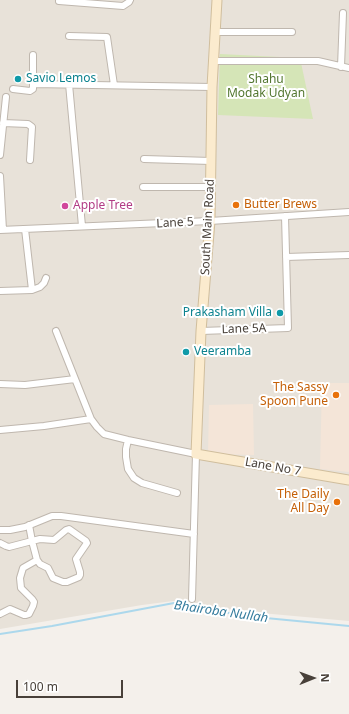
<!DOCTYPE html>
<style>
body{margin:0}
#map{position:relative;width:349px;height:714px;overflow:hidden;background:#f4f0eb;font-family:"Noto Sans",sans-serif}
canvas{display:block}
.north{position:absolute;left:293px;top:658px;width:40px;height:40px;-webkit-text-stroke:3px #fff;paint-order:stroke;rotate:89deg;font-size:11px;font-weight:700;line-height:16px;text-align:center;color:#484039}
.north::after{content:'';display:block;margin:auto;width:14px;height:18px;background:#484039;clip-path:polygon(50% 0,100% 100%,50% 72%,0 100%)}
.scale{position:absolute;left:16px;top:680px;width:107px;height:18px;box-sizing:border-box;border:2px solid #484039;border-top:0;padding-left:5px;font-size:12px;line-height:14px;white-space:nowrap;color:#484039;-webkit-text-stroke:3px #fff;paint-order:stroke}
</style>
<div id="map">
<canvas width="349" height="714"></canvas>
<div class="north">N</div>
<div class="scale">100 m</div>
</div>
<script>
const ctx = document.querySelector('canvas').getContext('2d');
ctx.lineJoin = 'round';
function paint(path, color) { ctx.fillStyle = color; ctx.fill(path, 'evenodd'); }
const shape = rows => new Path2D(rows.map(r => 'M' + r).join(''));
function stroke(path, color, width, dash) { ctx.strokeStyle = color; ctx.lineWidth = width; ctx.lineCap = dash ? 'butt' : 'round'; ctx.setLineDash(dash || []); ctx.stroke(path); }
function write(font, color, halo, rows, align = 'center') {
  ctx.font = font + ' "Noto Sans",sans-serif'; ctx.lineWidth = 4; ctx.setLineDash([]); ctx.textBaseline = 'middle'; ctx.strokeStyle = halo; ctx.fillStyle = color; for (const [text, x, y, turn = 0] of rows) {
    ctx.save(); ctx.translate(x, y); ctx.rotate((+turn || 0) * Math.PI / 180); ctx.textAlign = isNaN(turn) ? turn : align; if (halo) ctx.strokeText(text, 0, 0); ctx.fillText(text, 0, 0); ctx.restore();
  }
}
paint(shape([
 [0,0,349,0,349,621,250,612,221,608,181,600,142,605,0,629]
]), '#e8e2d9');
paint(shape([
 [322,383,349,383,349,472,320,469],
 [253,404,254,455,208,454,209,405]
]), '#f4e5d8');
paint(shape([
 [220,54,300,58,313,119,218,115]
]), '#d5e5b7');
stroke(shape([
 [0,634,52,626,174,603,245,616,349,626]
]), '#acd8ec', 2);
const minor = shape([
 [59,1,123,6,129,2,130,0],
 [215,32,292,32],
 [69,36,107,37,114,85],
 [213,61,318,61,349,68],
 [341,67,343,13],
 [33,84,212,87],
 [69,84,82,226],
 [13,89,30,91,33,89,33,55],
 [3,123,28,124,32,127,30,160],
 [0,155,6,97],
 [144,159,211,161],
 [0,176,3,230],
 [143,187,210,187],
 [25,229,32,290,40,287,44,283,46,278],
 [0,230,210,221,349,212],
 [286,257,349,255],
 [0,291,32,290],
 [56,331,91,419,97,427,104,434,128,440,196,454,192,599],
 [201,331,288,328,285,216],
 [0,384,25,385,75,379],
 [0,430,44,426,91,419],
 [128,440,126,449,126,457,128,469,134,478,142,483,177,493],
 [0,530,10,530,25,527,52,516,61,516,194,534],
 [0,543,6,546,9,547,32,541,40,539,54,540,66,530,69,529,86,541,87,543,76,559,80,572,80,575,79,577,67,582,63,582,53,578,48,568,40,564,37,560,32,541,29,525],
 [0,614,10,609,24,615,26,615,29,614,33,606,34,602,32,599,21,588,20,578,23,568,37,560]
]);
const secondary = shape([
 [217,0,212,87,210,221,201,331,196,454,349,480]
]);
stroke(minor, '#bfb7ae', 8);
stroke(secondary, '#d0be9d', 11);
stroke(minor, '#fff', 6);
stroke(secondary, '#fbebce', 9);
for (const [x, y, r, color] of [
 [18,79,4,"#0f9aa8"],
 [236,205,4,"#e8710a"],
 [65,206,4,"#d1479c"],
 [280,313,4,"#0f9aa8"],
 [186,352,4,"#0f9aa8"],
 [336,395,4,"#e8710a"],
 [337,502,4,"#e8710a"]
]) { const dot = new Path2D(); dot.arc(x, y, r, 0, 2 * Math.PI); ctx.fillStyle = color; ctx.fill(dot); stroke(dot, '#fff', 1.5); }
write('12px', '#0d838f', '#fff', [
 ["Savio Lemos",26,79],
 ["Prakasham Villa",272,313,"right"],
 ["Veeramba",194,352]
], 'left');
write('12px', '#52762f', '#fff', [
 ["Shahu",266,80],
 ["Modak Udyan",266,94]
]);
write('12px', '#c56008', '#fff', [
 ["Butter Brews",244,205,"left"],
 ["The Sassy",328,388],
 ["Spoon Pune",328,402],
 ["The Daily",329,495],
 ["All Day",329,509]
], 'right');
write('12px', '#b23c85', '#fff', [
 ["Apple Tree",73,206]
], 'left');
write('12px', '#484039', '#fff', [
 ["Lane 5",175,223,-3],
 ["South Main Road",208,227,-87],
 ["Lane 5A",244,329,-2],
 ["Lane No 7",273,467,10]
]);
write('italic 13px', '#357c9d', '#fff', [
 ["Bhairoba Nullah",221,612,8]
]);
</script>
